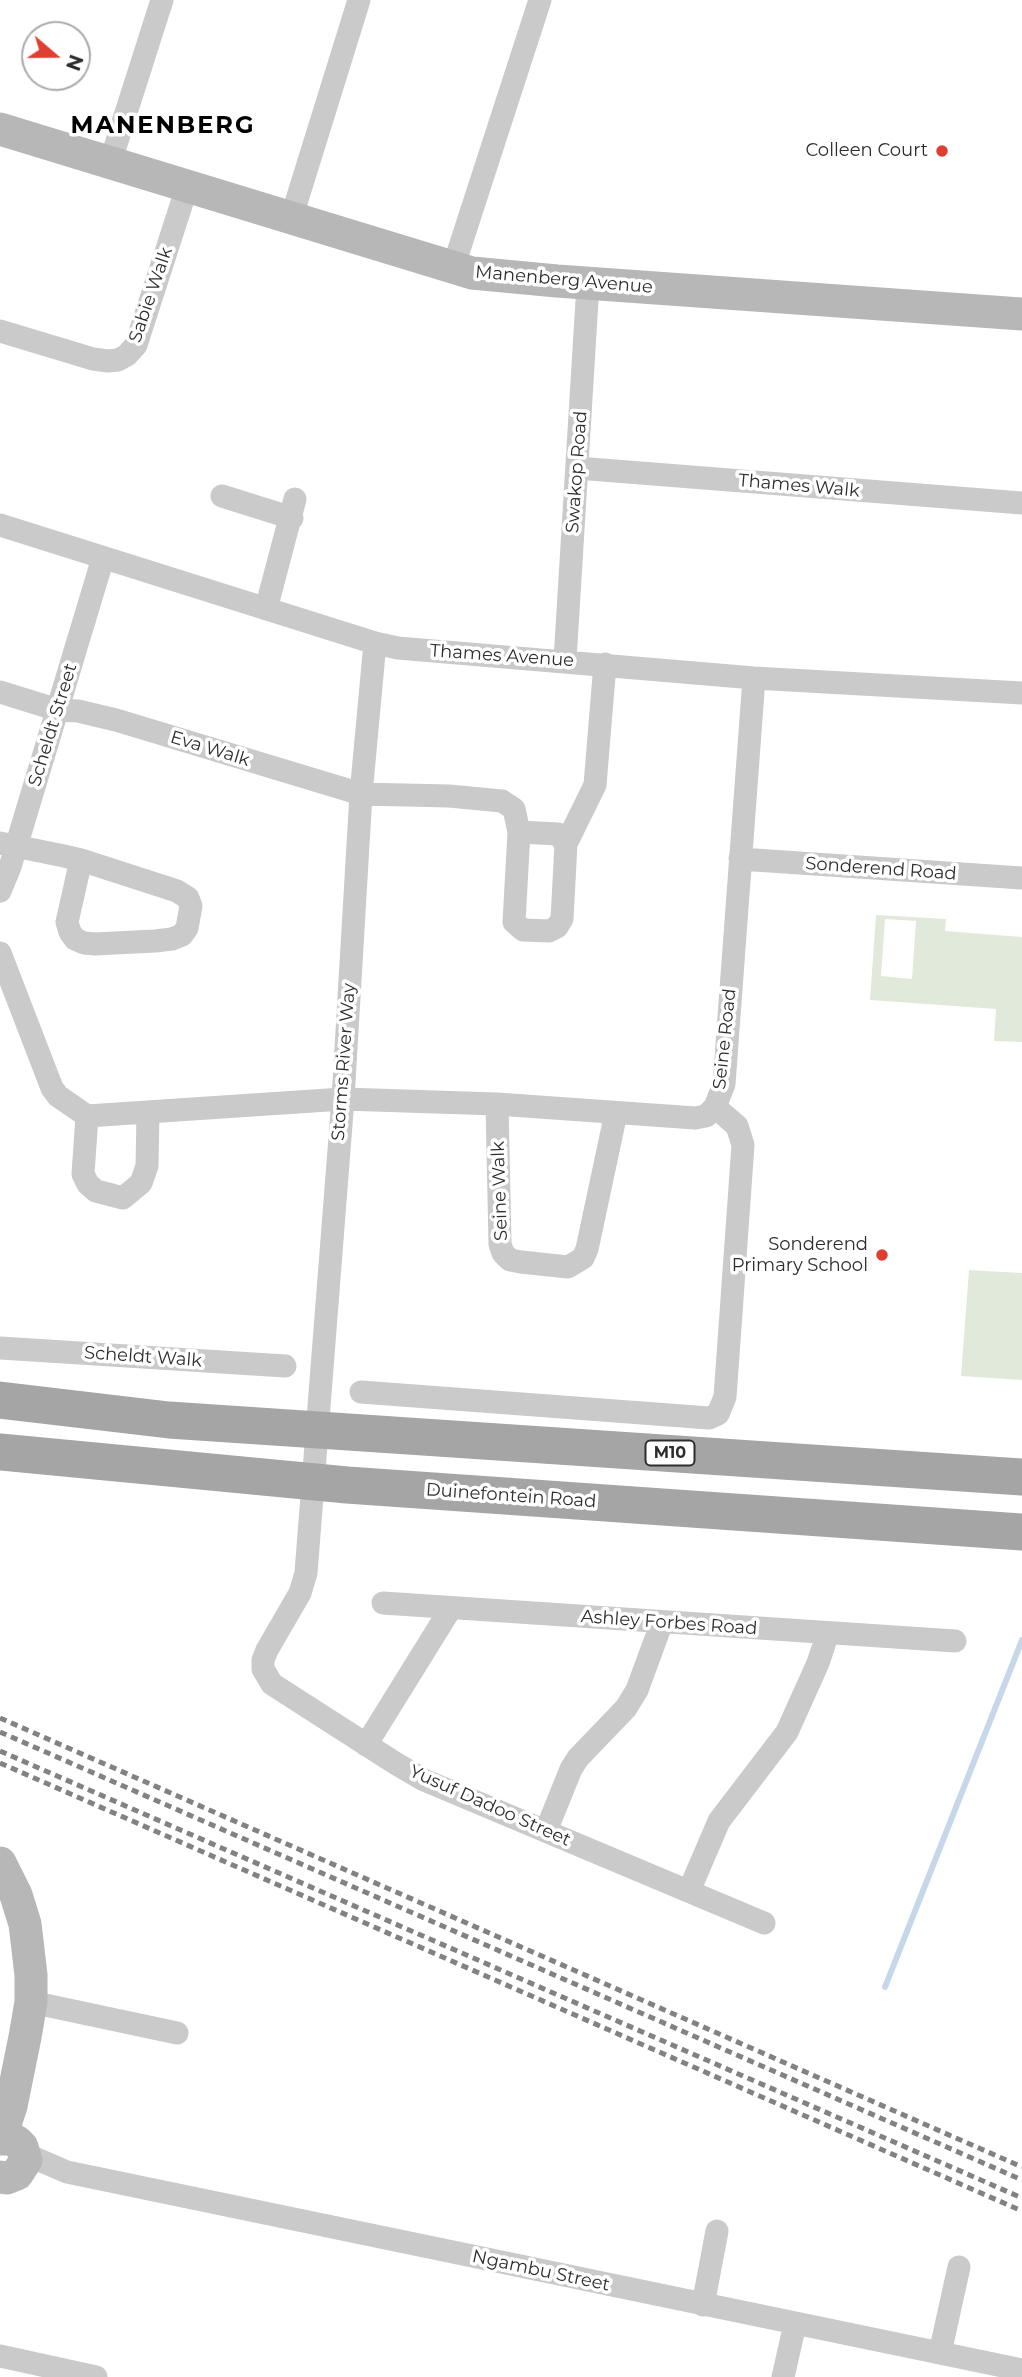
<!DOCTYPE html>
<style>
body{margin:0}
#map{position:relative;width:1022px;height:2377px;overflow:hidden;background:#fff;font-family:Montserrat,sans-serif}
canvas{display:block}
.north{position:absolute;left:21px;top:21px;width:70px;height:70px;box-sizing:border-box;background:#fff;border:2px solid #ababab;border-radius:50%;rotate:110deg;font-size:19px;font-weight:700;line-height:28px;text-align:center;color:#2d2d2d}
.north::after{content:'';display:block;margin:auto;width:24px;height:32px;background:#e03e32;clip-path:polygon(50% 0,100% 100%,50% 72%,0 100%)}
</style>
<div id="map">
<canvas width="1022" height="2377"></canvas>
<div class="north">N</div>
</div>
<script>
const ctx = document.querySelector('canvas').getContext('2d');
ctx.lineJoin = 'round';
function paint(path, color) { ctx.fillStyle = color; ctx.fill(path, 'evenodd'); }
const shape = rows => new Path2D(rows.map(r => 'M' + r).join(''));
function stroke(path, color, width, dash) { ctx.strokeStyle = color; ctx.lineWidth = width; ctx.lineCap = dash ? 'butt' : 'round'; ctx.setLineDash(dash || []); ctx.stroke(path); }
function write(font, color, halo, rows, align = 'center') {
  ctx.font = font + ' Montserrat,sans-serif'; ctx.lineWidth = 7; ctx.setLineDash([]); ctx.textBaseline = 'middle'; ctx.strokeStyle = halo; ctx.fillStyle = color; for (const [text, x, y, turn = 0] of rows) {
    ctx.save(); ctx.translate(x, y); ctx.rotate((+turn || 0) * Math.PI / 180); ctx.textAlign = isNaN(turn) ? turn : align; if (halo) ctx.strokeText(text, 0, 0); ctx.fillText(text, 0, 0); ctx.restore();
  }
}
paint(shape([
 [876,915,946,919,945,931,1022,937,1022,1042,994,1041,996,1009,870,1000],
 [885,919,916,921,912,979,881,976],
 [969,1270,1022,1273,1022,1380,961,1376]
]), '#e1eada');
stroke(shape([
 [885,1987,1022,1640]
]), '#c7d7ea', 6);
stroke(shape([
 [110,163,162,0],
 [291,219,359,0],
 [453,268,540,0],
 [0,331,93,359,108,361,118,360,127,355,136,345,187,187],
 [577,468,1022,503],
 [222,496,292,518],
 [0,525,375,643,398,648,754,678,1022,693],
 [266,609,295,499],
 [375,643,361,794,343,1099,306,1573,300,1593,267,1650,263,1660,263,1669,272,1684,395,1763,424,1780,764,1923],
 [565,660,588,284],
 [0,692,58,710,78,711,116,720,361,794,449,796,502,801,514,809,519,832,514,922,523,930,549,931,557,927,562,919,566,844,558,834,519,832],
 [0,843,64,856,81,860,177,891,188,898,191,906,187,928,182,935,172,939,155,941,95,944,84,943,75,939,70,932,67,922,81,860],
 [566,844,595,785,605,664],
 [740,859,1022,878],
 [0,891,10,867,103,558],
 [0,953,52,1088,58,1096,87,1116,343,1099,497,1104,695,1118,706,1116,715,1107,724,1084,754,678],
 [497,1104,500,1244,503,1253,510,1260,521,1262,568,1267,583,1258,587,1249,616,1113],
 [87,1116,83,1174,88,1184,96,1191,123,1198,141,1183,147,1166,148,1113],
 [0,1348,285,1366],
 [361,1392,709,1418,718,1414,725,1397,743,1145,737,1126,715,1107],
 [383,1603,955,1641],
 [366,1745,451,1608],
 [546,1831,571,1769,578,1758,626,1708,637,1690,662,1622],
 [689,1891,719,1821,787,1732,818,1663,828,1633],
 [31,2002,177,2033],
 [25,2154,67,2172,1022,2370],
 [703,2305,717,2231],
 [940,2353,959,2267],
 [0,2356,96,2377],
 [783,2377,795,2324]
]), '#cacaca', 23);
stroke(shape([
 [0,129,472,273,557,281,1022,314],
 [0,1863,16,1895,25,1924,31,1975,31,2002,25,2037,11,2106,0,2139],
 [0,2139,12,2139,17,2142,22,2147,26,2160,17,2174,7,2178,0,2177]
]), '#b7b7b7', 33);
stroke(shape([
 [0,1400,169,1420,1022,1477],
 [0,1452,347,1485,1022,1532]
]), '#a5a5a5', 37);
stroke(shape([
 [0,1718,1022,2167],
 [0,1732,1022,2180],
 [0,1751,1022,2198],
 [0,1763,1022,2211]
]), '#828282', 5, [7, 5]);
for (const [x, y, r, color] of [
 [942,151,7,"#e03e32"],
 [882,1255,7,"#e03e32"]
]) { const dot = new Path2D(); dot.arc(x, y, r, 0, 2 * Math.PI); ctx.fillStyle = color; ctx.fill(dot); stroke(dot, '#fff', 2.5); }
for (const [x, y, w] of [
 [670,1453,49]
]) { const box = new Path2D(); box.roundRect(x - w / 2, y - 12.5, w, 25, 5); ctx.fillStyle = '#fff'; ctx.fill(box); stroke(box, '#2d2d2d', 2); }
write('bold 16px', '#2d2d2d', null, [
 ["M10",670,1453]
]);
write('18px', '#2d2d2d', '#fff', [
 ["Colleen Court",928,151],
 ["Sonderend",868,1245],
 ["Primary School",868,1266]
], 'right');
write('18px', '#2d2d2d', '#fff', [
 ["Manenberg Avenue",564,280,5],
 ["Sabie Walk",151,295,-71],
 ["Swakop Road",577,472,-86],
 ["Thames Walk",799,486,5],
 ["Thames Avenue",502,656,4],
 ["Scheldt Street",53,725,-73],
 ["Eva Walk",210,749,17],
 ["Sonderend Road",881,869,4],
 ["Seine Road",725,1039,-84],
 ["Storms River Way",344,1062,-86],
 ["Seine Walk",500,1191,-92],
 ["Scheldt Walk",143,1357,4],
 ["Duinefontein Road",511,1496,4],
 ["Ashley Forbes Road",669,1623,4],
 ["Yusuf Dadoo Street",490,1806,24],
 ["Ngambu Street",541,2271,12]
]);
ctx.letterSpacing = '2px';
write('bold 24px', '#000', '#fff', [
 ["MANENBERG",163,126]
]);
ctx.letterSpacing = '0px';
</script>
